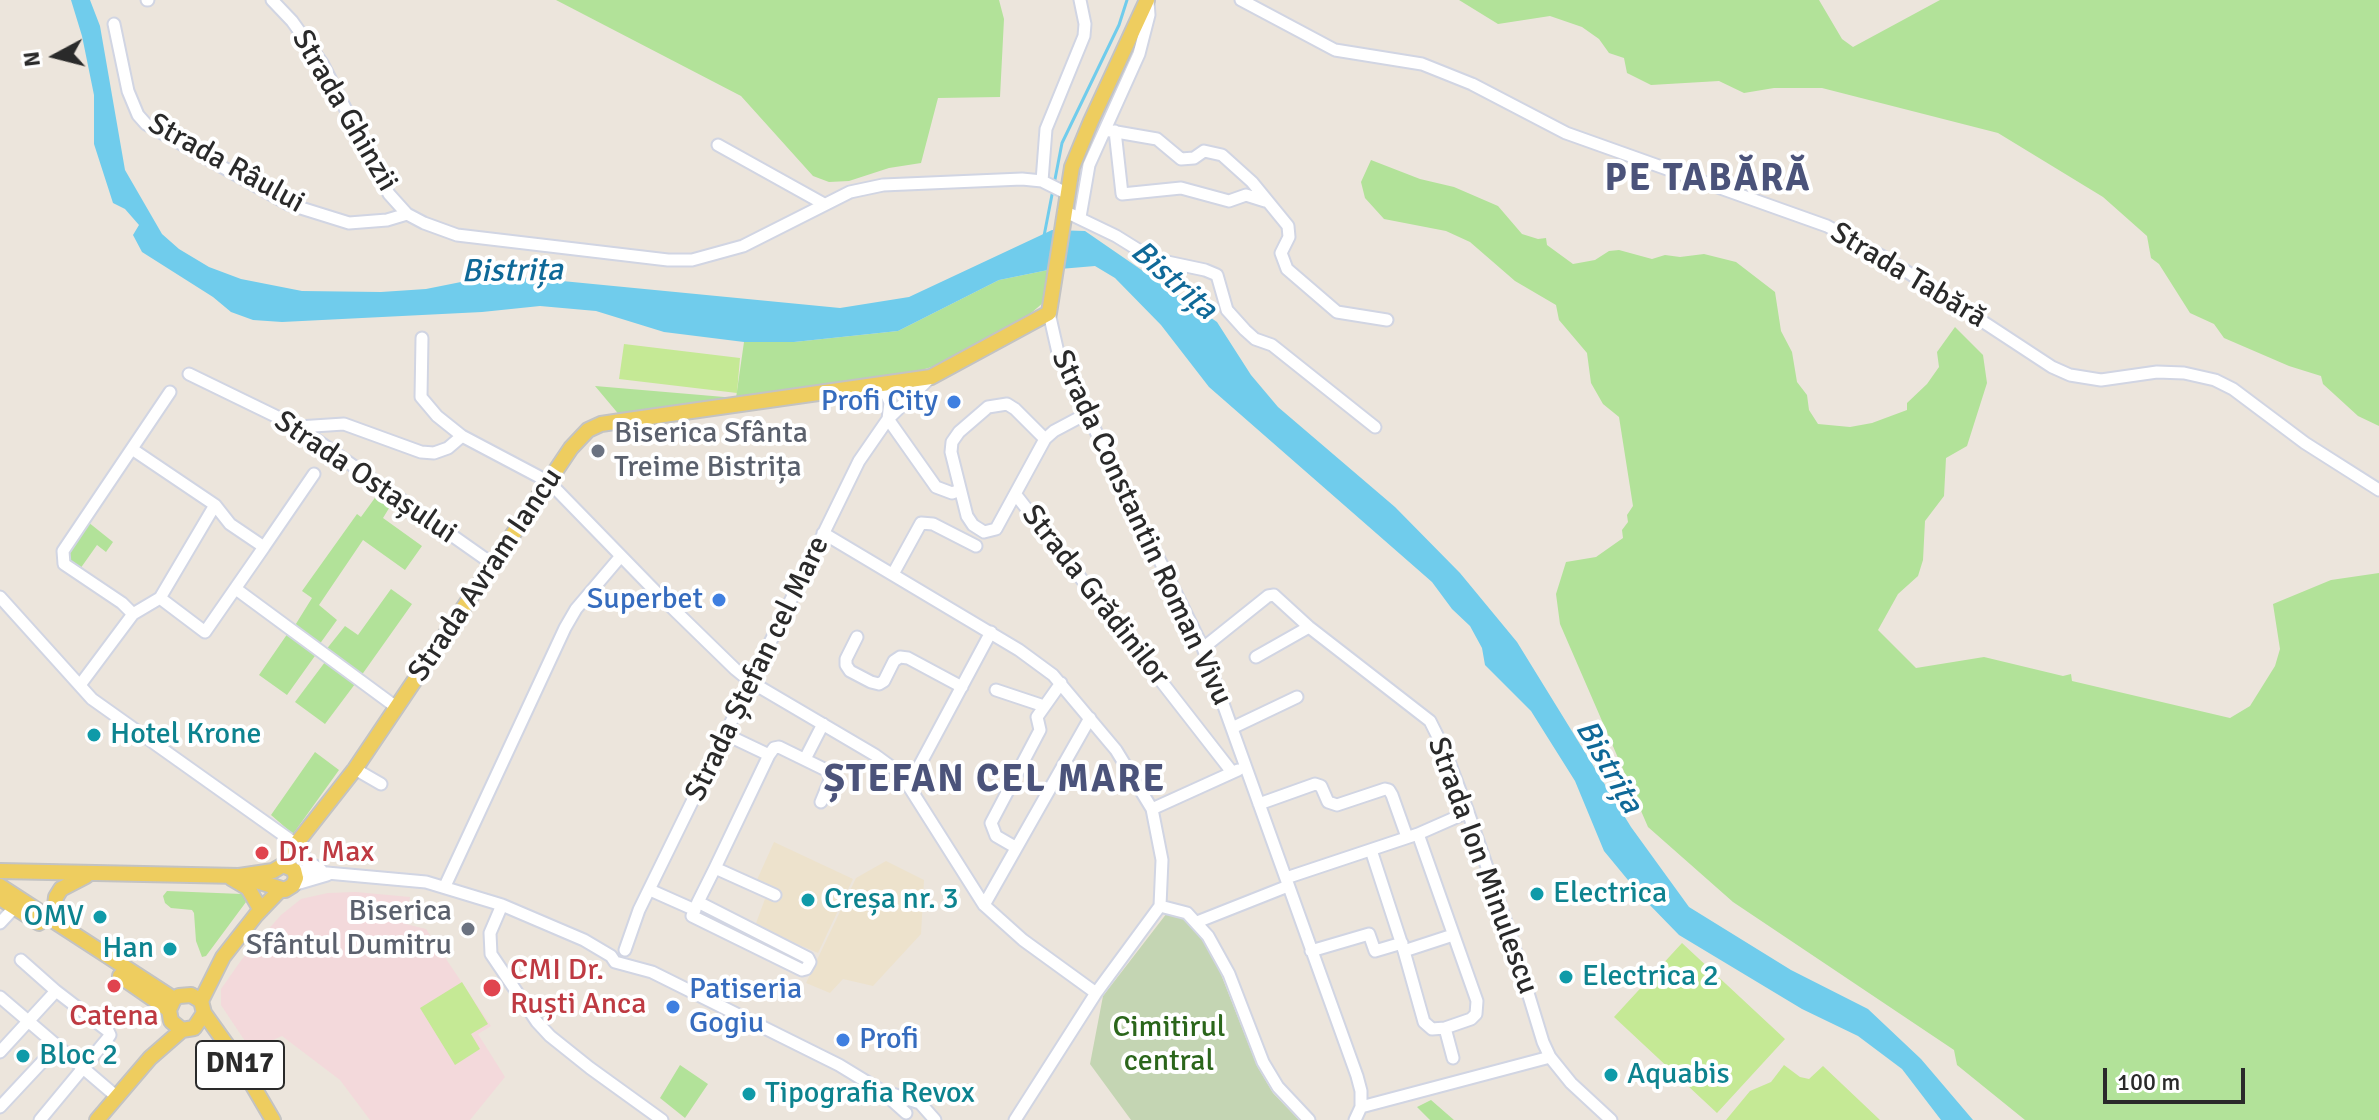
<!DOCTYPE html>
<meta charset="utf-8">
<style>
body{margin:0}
#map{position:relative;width:2379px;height:1120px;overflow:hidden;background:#ece5dc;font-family:Signika,sans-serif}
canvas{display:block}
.north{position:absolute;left:16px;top:16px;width:80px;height:80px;-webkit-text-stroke:6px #fff;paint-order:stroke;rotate:263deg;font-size:22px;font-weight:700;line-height:32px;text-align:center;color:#2a2a2a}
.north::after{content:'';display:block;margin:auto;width:28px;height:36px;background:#2a2a2a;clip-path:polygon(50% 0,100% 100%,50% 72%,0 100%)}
.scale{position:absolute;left:2103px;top:1068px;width:142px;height:36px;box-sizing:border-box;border:4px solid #2a2a2a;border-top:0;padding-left:10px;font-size:24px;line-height:28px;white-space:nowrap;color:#2a2a2a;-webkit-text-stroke:6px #fff;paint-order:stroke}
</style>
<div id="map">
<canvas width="2379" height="1120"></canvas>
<div class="north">N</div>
<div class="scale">100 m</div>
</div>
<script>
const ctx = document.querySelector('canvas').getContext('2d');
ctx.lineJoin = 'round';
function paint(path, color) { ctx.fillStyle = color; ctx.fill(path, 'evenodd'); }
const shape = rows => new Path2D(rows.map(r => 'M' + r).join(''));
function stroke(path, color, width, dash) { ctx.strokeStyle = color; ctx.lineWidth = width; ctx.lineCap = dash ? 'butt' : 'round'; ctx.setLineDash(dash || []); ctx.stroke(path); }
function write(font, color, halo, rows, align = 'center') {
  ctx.font = font + ' Signika,sans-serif'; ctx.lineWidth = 8; ctx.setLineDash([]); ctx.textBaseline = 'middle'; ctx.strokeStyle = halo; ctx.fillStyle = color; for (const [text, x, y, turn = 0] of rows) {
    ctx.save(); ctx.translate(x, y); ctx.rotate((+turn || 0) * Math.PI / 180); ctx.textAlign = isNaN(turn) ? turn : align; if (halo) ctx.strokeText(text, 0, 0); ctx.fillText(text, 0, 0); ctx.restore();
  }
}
paint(shape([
 [774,842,853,879,818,953,755,926,769,888,756,882],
 [886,861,924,880,921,934,873,986,843,979,830,993,806,983,856,878]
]), '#ede2cc');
paint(shape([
 [356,892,410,897,406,924,426,929,491,1026,478,1034,505,1077,470,1120,370,1120,340,1080,282,1036,251,1050,221,1005,221,989,242,959,281,915,301,899,328,893]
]), '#f3d9db');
paint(shape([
 [556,0,999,0,1004,19,1000,97,938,98,921,163,889,168,849,181,829,182,813,176,741,96],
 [1459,0,1819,0,1842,39,1853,47,1940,0,2379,0,2379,426,2358,416,2323,384,2321,376,2289,366,2224,338,2214,324,2190,313,2159,264,2151,258,2147,236,2103,197,1998,133,1822,88,1774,88,1744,93,1719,81,1651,85,1627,73,1624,58,1609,53,1599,39,1582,27,1550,16,1498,24],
 [1371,160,1420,179,1454,187,1498,206,1522,234,1538,239,1546,238,1547,245,1573,264,1595,260,1609,251,1619,250,1652,259,1665,255,1680,257,1704,254,1736,262,1775,292,1781,331,1792,352,1797,382,1807,395,1809,410,1818,424,1850,427,1872,423,1907,410,1907,403,1927,384,1939,367,1937,352,1955,327,1983,355,1987,383,1967,446,1946,458,1944,496,1925,521,1923,560,1918,576,1898,594,1878,630,1916,668,1984,657,2063,676,2071,674,2072,681,2230,718,2250,706,2275,666,2280,649,2273,604,2331,580,2379,573,2379,1120,2025,1120,1957,1065,1954,1050,1733,902,1648,827,1560,624,1556,594,1566,562,1596,557,1623,538,1622,530,1628,522,1627,515,1633,506,1619,417,1603,404,1591,383,1587,353,1559,320,1556,305,1515,281,1470,242,1446,231,1384,219,1365,198,1361,182],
 [1048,270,1044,302,1030,314,938,365,912,373,621,417,595,386,736,398,744,342,794,342,898,331,999,280],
 [377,495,391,505,383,518,422,546,405,570,363,540,319,605,337,620,319,645,294,627,312,598,302,591,357,514,361,517],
 [88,522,113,542,106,552,97,545,80,569,68,558,68,549],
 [391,589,412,604,361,676,325,651,345,626,358,635],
 [288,633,317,653,287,695,259,675],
 [325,662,355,684,325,724,295,702],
 [315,752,339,770,293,834,271,815],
 [167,891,242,894,246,902,206,956,202,957,196,941,194,913,192,910,171,908,165,903,163,896],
 [680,1065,708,1084,685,1118,660,1098],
 [1431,1100,1454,1120,1430,1120,1417,1107]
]), '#b2e299');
paint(shape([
 [1167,913,1184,919,1194,926,1213,954,1257,1066,1273,1093,1299,1120,1131,1120,1090,1064,1103,996]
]), '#c4d5b3');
paint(shape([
 [624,344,740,358,737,393,619,379],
 [1682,943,1785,1039,1717,1113,1614,1017],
 [462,982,488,1024,471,1034,480,1049,455,1065,420,1008],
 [1784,1065,1800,1077,1809,1079,1823,1066,1880,1120,1726,1120,1750,1091,1771,1082]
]), '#c5e995');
paint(shape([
 [71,0,90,0,100,26,125,170,162,234,179,249,209,267,241,279,302,291,381,292,426,289,466,281,521,277,840,308,909,297,1052,230,1085,231,1217,322,1251,375,1278,407,1395,507,1460,573,1517,642,1631,827,1689,907,1791,970,1868,1009,1921,1059,1973,1120,1941,1120,1902,1069,1858,1036,1802,1009,1679,935,1642,897,1604,851,1575,781,1531,711,1485,665,1482,648,1470,626,1452,609,1432,582,1209,387,1161,325,1115,278,1095,266,1048,270,999,280,898,331,794,342,744,342,664,332,596,311,540,306,482,312,282,322,253,320,231,312,213,297,142,252,133,235,139,225,125,209,113,203,94,144,94,95,82,36]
]), '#70ccec');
stroke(shape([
 [1044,236,1062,143,1119,25,1127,0]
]), '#70ccec', 3);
const minor = shape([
 [147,0,148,0],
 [272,0,292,21,322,63,389,194,407,214,424,223,457,235,668,260,692,260,743,246,850,192,883,185,1022,179,1042,181,1066,193],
 [1241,0,1335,50,1422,64,1472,84,1566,133,1827,226,1889,260,2052,367,2070,375,2101,380,2157,372,2184,373,2215,380,2233,389,2305,443,2379,490],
 [114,24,128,91,138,115,146,124,288,204,349,223,387,220,407,214],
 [1105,130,1157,139,1181,159,1194,158,1204,151,1222,155,1252,182,1288,226,1289,237,1281,253,1287,269,1337,312,1387,320],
 [1115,131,1122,194,1181,188,1229,201,1246,195,1265,201],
 [718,145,824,204],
 [1042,181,1046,129,1084,36,1085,24,1080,0],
 [1064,211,1116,236,1153,259,1205,270,1217,275,1227,310,1245,330,1255,339,1272,345,1375,427],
 [1080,217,1089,165,1139,54,1149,15,1148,1],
 [1049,313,1059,357,1203,648,1357,1076,1361,1091,1361,1107,1355,1120],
 [422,338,421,397,437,416,462,436,549,482,659,595,735,669,751,682,875,755,901,774,984,905,1023,940,1096,993],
 [189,374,298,427,494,565],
 [873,386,887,395,890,403,888,419,936,487,952,493,960,490],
 [298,427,344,424,421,452,434,453,448,448,462,436],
 [1045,439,1015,409,1007,404,988,407,959,432,952,442,951,452,967,516,973,525,984,532,996,529,1045,439,1054,431,1086,414],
 [132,449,215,505,230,524,264,547,205,632,160,598],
 [1016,495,1232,772],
 [823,533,1019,650,1053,675,1116,750,1152,809,1162,860,1160,906,1096,993,1015,1120],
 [264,547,314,474],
 [893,574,921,523,933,524,976,546],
 [236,589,396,707],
 [0,597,92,699,296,844,307,861,321,870],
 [133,614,122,603,64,564,63,551,170,392],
 [857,637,846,659,846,665,850,671,871,682,879,684,884,681,894,661,900,657,908,658,962,687],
 [1203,648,1268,596,1274,595,1309,627,1430,721,1445,751,1468,812,1511,937,1543,1042,1550,1057,1571,1083,1611,1120],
 [1256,657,1309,627],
 [80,685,133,614,160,598,215,505],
 [996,690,1044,706],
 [1232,728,1297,697],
 [727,735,769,755],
 [805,759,823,724],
 [355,769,381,784],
 [909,785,991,632],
 [1259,804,1315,784,1321,786,1328,802,1337,805,1385,789,1389,790,1392,795,1407,837],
 [1152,809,1238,770],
 [1418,834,1477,1001,1476,1014,1471,1019,1445,1028,1453,1058],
 [1015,847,996,836,991,823,1040,730,1037,717,1061,683],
 [1371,850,1404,951,1424,1022,1432,1029,1445,1028],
 [715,868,775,895],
 [294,870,426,882,502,905,584,940,611,956,615,962,652,972,839,1065,880,1090,920,1103,935,1120],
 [1286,878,1418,834,1468,812],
 [293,885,327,875],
 [445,886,565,628,576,609,621,556],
 [650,890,695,910],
 [698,902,808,958,810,962,806,969,802,970,692,916,698,902,715,868,769,755,774,748,779,747,828,771,830,780,821,802],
 [502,905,490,933,491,954,537,1022,550,1036,590,1068,662,1120],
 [984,905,1090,718],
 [1160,906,1187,913,1208,936,1229,974,1263,1062,1278,1087,1309,1120],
 [1197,922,1288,886],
 [0,923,15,907],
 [625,950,639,910,859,461,888,419,930,378],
 [1311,951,1369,934,1375,951,1402,943],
 [1404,951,1453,935],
 [21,960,56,991],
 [0,997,117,1097],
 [0,1052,56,991,108,1031,110,1035,108,1038,40,1120],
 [887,1096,906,1113],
 [0,1107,57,1046],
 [1361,1107,1550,1057]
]);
const major = shape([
 [283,865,296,844,355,769,571,448,588,430,601,424,621,421,931,377,1049,313,1072,167,1091,121,1147,0],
 [0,871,239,876,273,871,283,865],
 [244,877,285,890,293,885,296,878,294,870,283,865],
 [231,878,248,888,259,907],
 [0,886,174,999],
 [0,898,39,923],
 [65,927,57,916,55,906,56,897,61,889,86,876],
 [120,976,169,1010],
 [201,1001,223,957,256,915,281,889],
 [204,1013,194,1028,182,1030,171,1021,169,1010,174,999,179,996,191,995,201,1001,204,1013,239,1062,273,1120],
 [97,1120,150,1058,182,1030]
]);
stroke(minor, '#d1d5e3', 15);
stroke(major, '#c3c3c3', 18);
stroke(minor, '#fff', 11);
stroke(major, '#eecd5f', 14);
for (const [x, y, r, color] of [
 [954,402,8,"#3f7fe0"],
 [598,451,8,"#6b7280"],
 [719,600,8,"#3f7fe0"],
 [94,735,8,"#0f9aa8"],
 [262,853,8,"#e0444e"],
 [1537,894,8,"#0f9aa8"],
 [808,900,8,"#0f9aa8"],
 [100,917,8,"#0f9aa8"],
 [468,929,8,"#6b7280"],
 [170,949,8,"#0f9aa8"],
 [1566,977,8,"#0f9aa8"],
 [114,986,8,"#e0444e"],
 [492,988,10,"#e0444e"],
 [673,1007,8,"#3f7fe0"],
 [843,1040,8,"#3f7fe0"],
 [23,1056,8,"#0f9aa8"],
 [1611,1075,8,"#0f9aa8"],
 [749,1094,8,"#0f9aa8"]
]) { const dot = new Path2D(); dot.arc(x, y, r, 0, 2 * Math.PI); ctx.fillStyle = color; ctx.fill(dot); stroke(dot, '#fff', 3); }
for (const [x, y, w] of [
 [240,1065,88]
]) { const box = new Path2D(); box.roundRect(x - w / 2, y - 24, w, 48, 6); ctx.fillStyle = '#fff'; ctx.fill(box); stroke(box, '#2a2a2a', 2); }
write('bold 28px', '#2a2a2a', null, [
 ["DN17",240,1065]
]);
write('30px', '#2a2a2a', '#fff', [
 ["Strada Ghinzii",344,111,60],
 ["Strada Râului",226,164,29],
 ["Strada Tabără",1908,276,31],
 ["Strada Ostașului",365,478,34],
 ["Strada Constantin Roman Vivu",1141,528,65],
 ["Strada Avram Iancu",486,575,-56],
 ["Strada Grădinilor",1095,596,52],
 ["Strada Ștefan cel Mare",758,669,-64],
 ["Strada Ion Minulescu",1482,866,70]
]);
write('30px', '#366cbe', '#fff', [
 ["Profi City",938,402],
 ["Superbet",703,600],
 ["Patiseria",689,990,"left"],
 ["Gogiu",689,1024,"left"],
 ["Profi",859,1040,"left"]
], 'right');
write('30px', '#5b616d', '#fff', [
 ["Biserica Sfânta",614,434],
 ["Treime Bistrița",614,468],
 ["Biserica",452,912,"right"],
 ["Sfântul Dumitru",452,946,"right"]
], 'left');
write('30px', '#0d838f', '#fff', [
 ["Hotel Krone",110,735],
 ["Electrica",1553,894],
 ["Creșa nr. 3",824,900],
 ["OMV",84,917,"right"],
 ["Han",154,949,"right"],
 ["Electrica 2",1582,977],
 ["Bloc 2",39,1056],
 ["Aquabis",1627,1075],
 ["Tipografia Revox",765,1094]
], 'left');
write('30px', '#be3a42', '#fff', [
 ["Dr. Max",278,853],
 ["CMI Dr.",510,971],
 ["Ruști Anca",510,1005],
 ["Catena",114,1017,"center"]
], 'left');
write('30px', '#2b661b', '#fff', [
 ["Cimitirul",1169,1028],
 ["central",1169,1062]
]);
write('italic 32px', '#0f6998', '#fff', [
 ["Bistrița",512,272,-1],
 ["Bistrița",1173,281,41],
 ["Bistrița",1608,767,60]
]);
ctx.letterSpacing = '2px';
write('bold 38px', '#4b537a', '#fff', [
 ["PE TABĂRĂ",1708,180],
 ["ȘTEFAN CEL MARE",995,781]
]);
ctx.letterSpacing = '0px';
</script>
